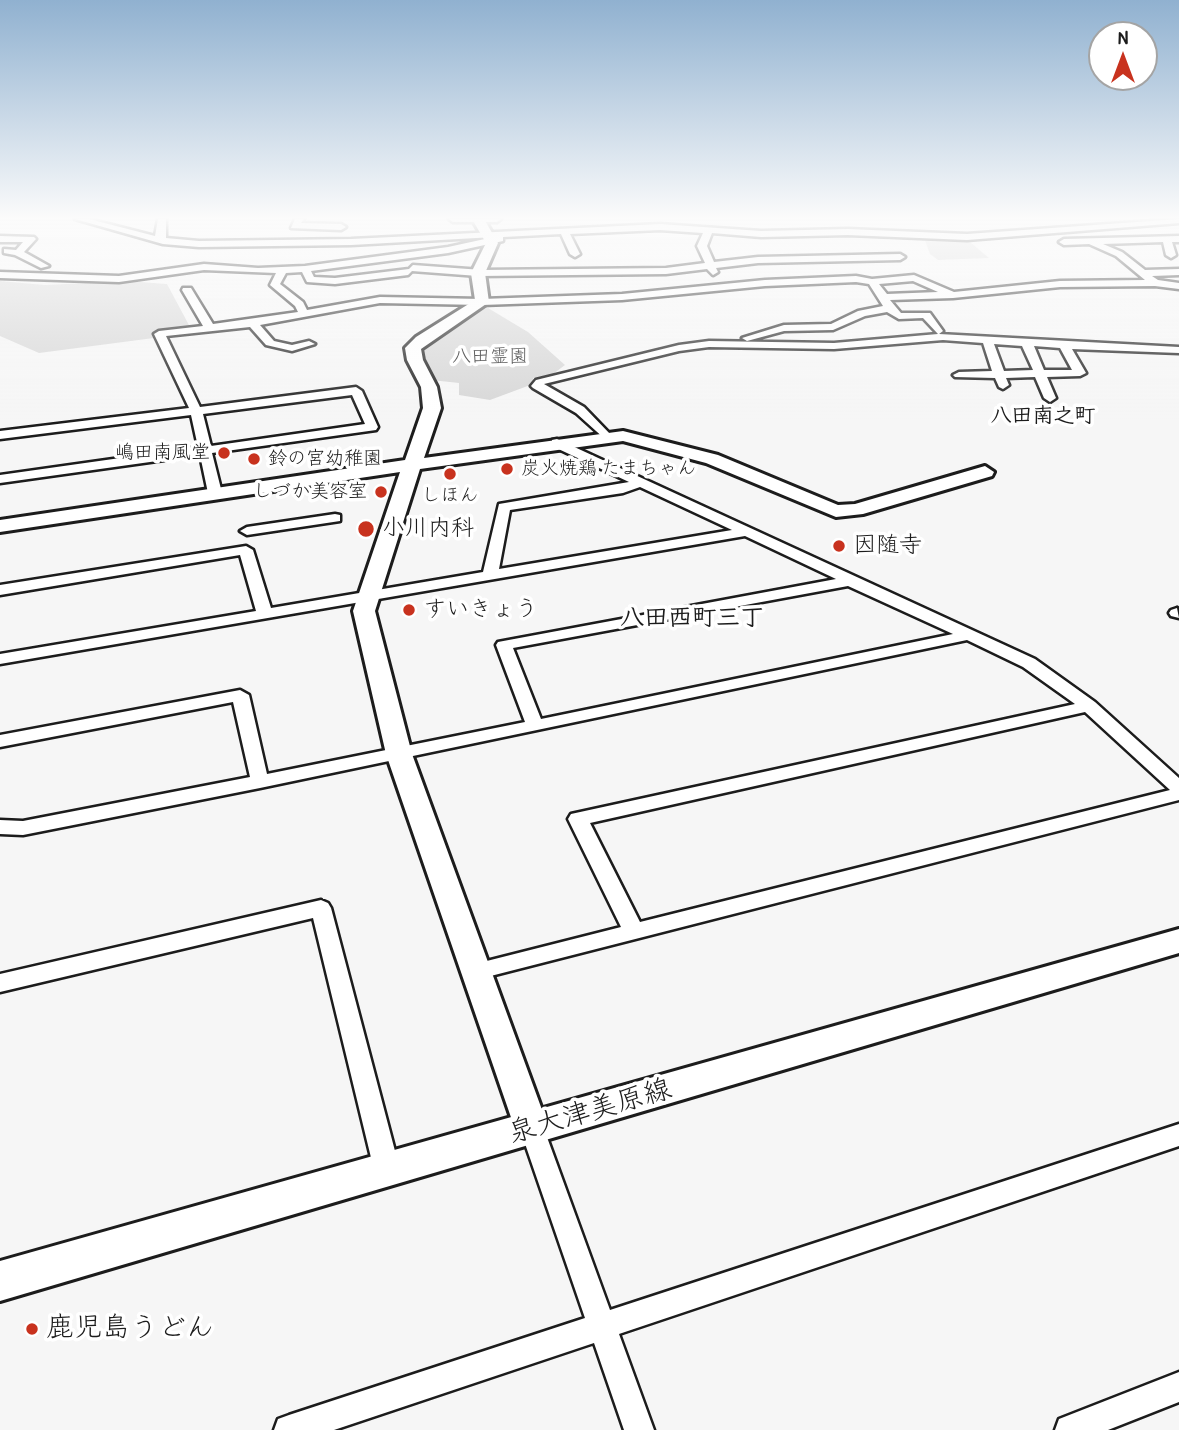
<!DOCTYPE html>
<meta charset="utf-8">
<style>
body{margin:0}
#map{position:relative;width:1179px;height:1430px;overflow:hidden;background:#f6f6f6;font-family:"Patrick Hand",sans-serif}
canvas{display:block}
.north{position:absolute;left:1088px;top:21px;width:70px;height:70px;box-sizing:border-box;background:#fff;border:2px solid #a4a4a4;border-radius:50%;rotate:0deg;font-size:19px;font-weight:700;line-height:28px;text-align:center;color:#1c1c1c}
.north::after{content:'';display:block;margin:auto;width:24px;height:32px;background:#c8321e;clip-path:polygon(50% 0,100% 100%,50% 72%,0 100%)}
</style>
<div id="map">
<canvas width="1179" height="1430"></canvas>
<div class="north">N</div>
</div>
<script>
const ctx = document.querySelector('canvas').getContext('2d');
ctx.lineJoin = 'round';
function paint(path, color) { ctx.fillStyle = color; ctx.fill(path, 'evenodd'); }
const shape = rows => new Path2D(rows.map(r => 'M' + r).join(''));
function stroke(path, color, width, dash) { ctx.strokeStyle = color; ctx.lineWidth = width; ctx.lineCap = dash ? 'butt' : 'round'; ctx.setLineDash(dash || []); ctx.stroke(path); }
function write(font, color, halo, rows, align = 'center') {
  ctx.font = font + ' "Patrick Hand","Klee One",sans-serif'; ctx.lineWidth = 7; ctx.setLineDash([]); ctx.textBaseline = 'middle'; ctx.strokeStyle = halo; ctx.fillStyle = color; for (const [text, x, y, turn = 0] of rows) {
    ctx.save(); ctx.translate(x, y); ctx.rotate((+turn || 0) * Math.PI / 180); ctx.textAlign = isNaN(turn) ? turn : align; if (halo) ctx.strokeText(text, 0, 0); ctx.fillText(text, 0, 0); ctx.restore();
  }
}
paint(shape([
 [925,241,970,242,989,258,938,260,930,254],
 [0,281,45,285,127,281,167,284,190,327,154,333,154,338,39,353,0,336],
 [488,308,528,332,565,365,553,374,533,378,533,384,490,400,459,395,459,383,431,380,422,346,476,310]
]), '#d6d6d6');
const street = shape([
 [75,219,89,219,155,236,158,219,166,219,166,238,199,241,351,239,660,224,761,231,848,229,967,234,1179,219,1179,223,967,240,848,235,761,237,712,233,707,246,714,262,758,257,900,254,905,257,900,260,758,263,716,268,718,272,713,275,707,269,666,274,478,276,412,271,408,275,335,284,307,282,302,272,286,273,280,284,303,302,307,310,380,297,482,299,622,294,765,280,856,276,872,279,914,275,954,292,1060,281,1145,280,1116,256,1089,244,1064,245,1059,242,1064,239,1179,236,1179,242,1172,242,1176,255,1171,258,1166,255,1163,242,1103,244,1122,252,1145,270,1179,269,1179,275,1152,276,1158,280,1179,283,1179,289,1155,286,1060,287,953,298,890,300,901,313,930,313,943,331,939,334,1179,347,1179,353,1072,349,1086,373,1080,376,1047,377,1056,398,1050,402,1044,398,1035,377,1006,378,1009,385,1003,389,999,387,995,378,955,377,953,375,959,372,992,371,983,343,943,340,834,349,709,347,679,351,544,384,584,407,612,436,606,440,576,413,533,388,531,386,536,380,679,345,709,341,834,343,938,334,923,318,899,319,887,312,865,316,833,330,784,331,747,341,742,338,784,325,831,324,858,311,883,306,869,284,856,282,765,286,622,300,482,305,380,303,260,325,274,341,292,345,309,341,315,344,292,351,266,345,250,327,166,336,200,407,356,387,362,391,378,427,376,430,212,453,222,493,215,497,208,493,200,455,0,483,0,475,198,447,191,415,0,439,0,431,189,408,154,334,159,331,203,326,182,290,183,288,191,288,213,324,298,312,295,306,270,285,276,273,204,270,119,282,0,278,0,272,119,276,204,264,258,268,305,266,448,247,494,237,351,245,199,247,163,244,75,219],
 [660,230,703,233,697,246,705,263,666,268,482,270,413,265,409,269,335,278,314,277,311,271,448,253,503,241,503,237,561,234,570,254,575,257,580,254,570,234,660,230],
 [913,281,938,292,887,294,879,284,913,281],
 [994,344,1022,346,1033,370,1004,371,994,344],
 [1034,346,1060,348,1072,370,1044,370,1034,346],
 [352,395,365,424,211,446,203,414,352,395],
 [295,219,304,219,301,223,341,224,346,227,341,230,291,228,295,219],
 [449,219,501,219,497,222,453,222,449,219],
 [0,236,34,237,36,239,24,252,49,266,41,268,15,255,4,253,4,249,16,250,23,242,0,242,0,236],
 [557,439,1035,659,1095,702,1179,778,1179,800,475,980,467,978,464,972,467,966,621,927,568,819,571,814,1075,704,1023,667,967,640,260,788,23,835,0,834,0,820,23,821,250,777,233,702,0,747,0,735,240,690,249,695,267,774,525,722,496,645,498,642,836,579,745,536,0,664,0,654,256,611,240,555,0,595,0,585,246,546,253,550,271,608,483,572,499,504,629,482,552,446,552,440,557,439],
 [640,487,732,530,499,569,510,510,623,493,640,487],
 [848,586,953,634,541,719,513,648,848,586],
 [1085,712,1170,790,640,922,590,823,1085,712],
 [335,514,340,515,340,521,247,535,240,531,247,527,335,514],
 [1177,608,1179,618,1171,616,1169,613,1171,610,1177,608],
 [321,900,328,903,331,908,400,1170,396,1178,387,1181,378,1178,374,1170,313,918,0,992,0,974,321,900],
 [532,1118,541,1121,544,1129,610,1310,1179,1124,1179,1146,619,1334,654,1430,624,1430,594,1343,334,1430,274,1430,278,1419,289,1415,585,1318,520,1129,523,1121,532,1118],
 [1179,1372,1179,1402,1108,1430,1055,1430,1059,1419,1179,1372]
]);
const secondary = shape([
 [472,219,484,219,498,243,485,273,489,302,421,349,423,360,437,387,441,408,424,458,623,431,718,455,838,505,855,504,985,466,994,472,992,476,863,514,836,517,706,463,623,441,420,469,375,611,412,754,549,1129,544,1140,532,1144,520,1140,515,1129,386,754,353,611,400,472,0,532,0,520,405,460,423,408,421,387,407,360,405,348,416,337,475,300,471,273,486,243,472,219]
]);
const primary = shape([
 [1179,929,1179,953,0,1301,0,1261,1179,929]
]);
stroke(street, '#1c1c1c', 5);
stroke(secondary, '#1c1c1c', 6);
stroke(primary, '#1c1c1c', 6);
paint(street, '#fff');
paint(secondary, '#fff');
paint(primary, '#fff');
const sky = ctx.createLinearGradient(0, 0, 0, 419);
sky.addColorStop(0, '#90b1d0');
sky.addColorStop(0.52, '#fbfbfb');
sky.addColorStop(1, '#fbfbfb00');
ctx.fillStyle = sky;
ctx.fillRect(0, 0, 1179, 419);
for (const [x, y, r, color] of [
 [224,453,7,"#c8321e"],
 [254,459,7,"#c8321e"],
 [507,469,7,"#c8321e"],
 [450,474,7,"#c8321e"],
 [381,492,7,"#c8321e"],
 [366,529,9,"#c8321e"],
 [839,546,7,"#c8321e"],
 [409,610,7,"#c8321e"],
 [32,1329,7,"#c8321e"]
]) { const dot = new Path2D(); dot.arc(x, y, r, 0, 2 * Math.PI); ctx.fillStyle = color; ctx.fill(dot); stroke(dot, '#fff', 2.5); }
write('19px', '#5d5d5d', '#fff', [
 ["八田霊園",490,357]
]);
write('19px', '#1c1c1c', '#fff', [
 ["嶋田南風堂",210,453],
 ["鈴の宮幼稚園",268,459,"left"],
 ["炭火焼鶏 たまちゃん",521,469,"left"],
 ["しづか美容室",367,492],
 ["しほん",450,496,"center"]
], 'right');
write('bold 21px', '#1c1c1c', '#fff', [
 ["八田南之町",1043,416]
]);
write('23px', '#1c1c1c', '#fff', [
 ["小川内科",382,529],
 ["因随寺",853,546],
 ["すいきょう",423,610]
], 'left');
write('bold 24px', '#1c1c1c', '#fff', [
 ["八田西町三丁",692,619]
]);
write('28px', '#1c1c1c', '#fff', [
 ["泉大津美原線",590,1112,-16]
]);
write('28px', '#1c1c1c', '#fff', [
 ["鹿児島うどん",46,1329]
], 'left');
</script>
